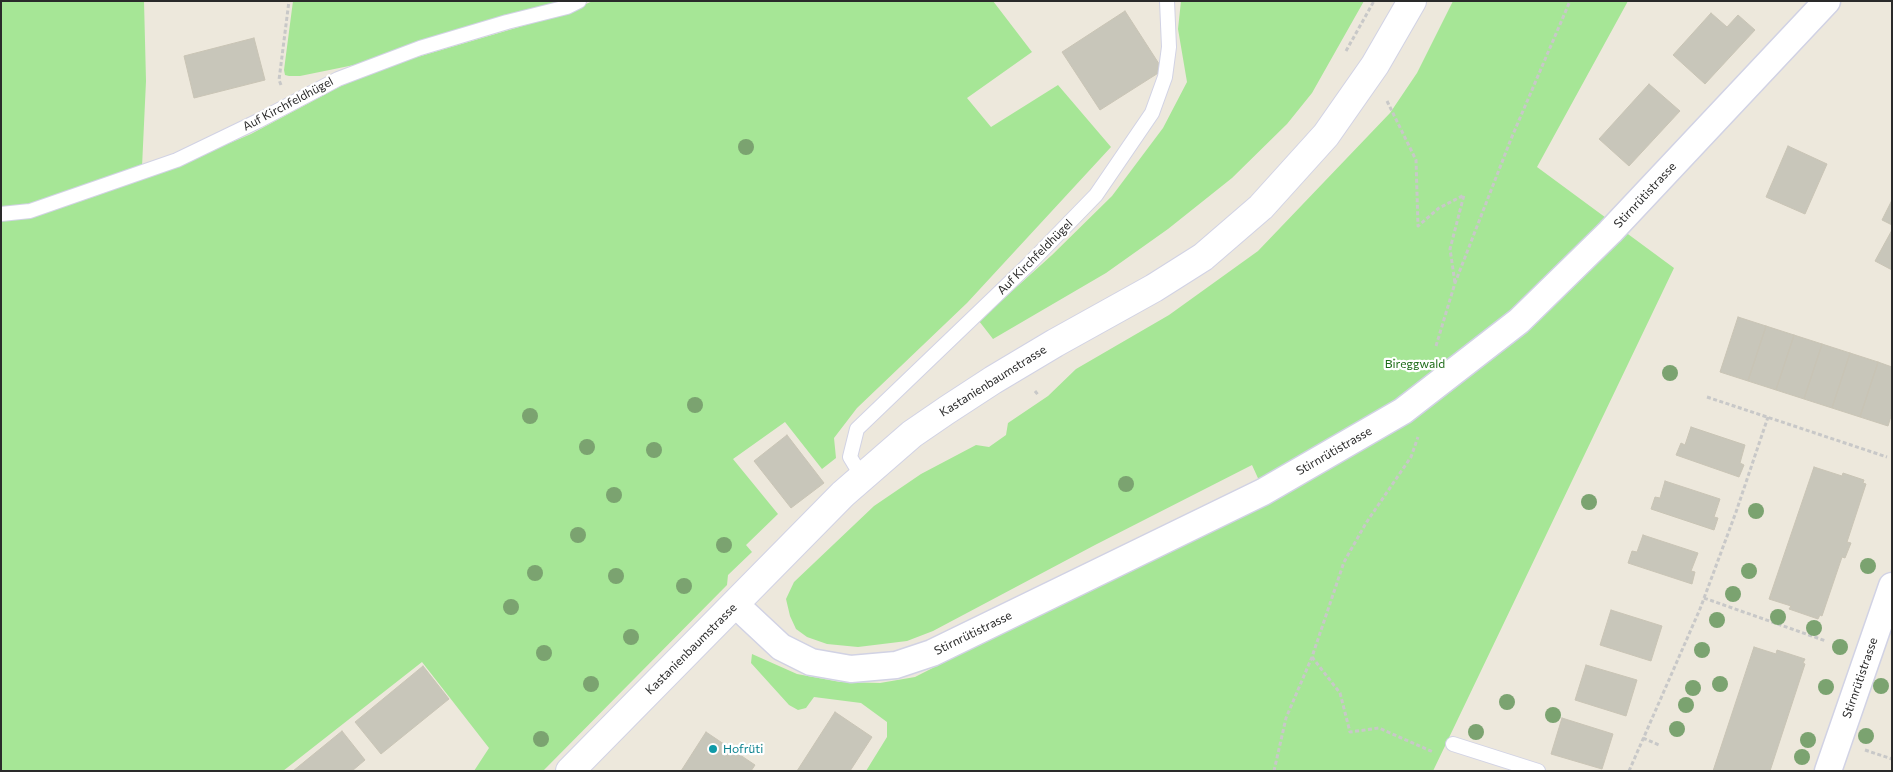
<!DOCTYPE html>
<meta charset="utf-8">
<style>
body{margin:0}
#map{position:relative;width:1893px;height:772px;overflow:hidden;background:#ede8dc;font-family:Commissioner,sans-serif}
canvas{display:block}
.frame{position:absolute;inset:0;border:2px solid #2a2a2a;pointer-events:none}
</style>
<div id="map">
<canvas width="1893" height="772"></canvas>
<div class="frame"></div>
</div>
<script>
const ctx = document.querySelector('canvas').getContext('2d');
ctx.lineJoin = 'round';
function paint(path, color) { ctx.fillStyle = color; ctx.fill(path, 'evenodd'); }
const shape = rows => new Path2D(rows.map(r => 'M' + r).join(''));
function stroke(path, color, width, dash) { ctx.strokeStyle = color; ctx.lineWidth = width; ctx.lineCap = dash ? 'butt' : 'round'; ctx.setLineDash(dash || []); ctx.stroke(path); }
function write(font, color, halo, rows, align = 'center') {
  ctx.font = font + ' Commissioner,sans-serif'; ctx.lineWidth = 4.5; ctx.setLineDash([]); ctx.textBaseline = 'middle'; ctx.strokeStyle = halo; ctx.fillStyle = color; for (const [text, x, y, turn = 0] of rows) {
    ctx.save(); ctx.translate(x, y); ctx.rotate((+turn || 0) * Math.PI / 180); ctx.textAlign = isNaN(turn) ? turn : align; if (halo) ctx.strokeText(text, 0, 0); ctx.fillText(text, 0, 0); ctx.restore();
  }
}
paint(shape([
 [1,1,144,1,146,81,142,167,55,196,21,206,1,209],
 [293,1,561,1,354,65,300,76,289,76,285,75,284,70],
 [593,1,993,1,1032,52,967,98,991,127,1058,85,1111,147,967,303,857,408,834,438,836,458,822,469,785,422,733,459,778,514,746,545,752,552,728,575,727,585,543,771,474,771,489,748,422,662,283,771,1,771,1,221,40,214,96,196,178,165,251,134,341,86,397,63,560,15],
 [1181,1,1364,1,1312,93,1287,124,1232,178,1168,229,1106,273,993,339,979,321,1052,255,1112,196,1163,128,1187,82,1178,29],
 [1453,1,1628,1,1537,167,1674,268,1433,771,866,771,887,737,887,722,861,703,814,697,806,708,798,710,789,705,751,663,752,654,797,674,840,682,880,683,915,677,1267,498,1252,465,1095,545,933,631,907,641,858,647,827,644,807,637,796,629,790,616,786,599,794,582,874,506,921,474,976,445,989,447,1006,435,1008,423,1048,396,1076,369,1169,315,1258,251,1390,113,1417,73]
]), '#a6e696');
const building = shape([
 [1125,11,1163,70,1100,110,1062,52,1125,11],
 [1711,13,1727,27,1738,15,1755,30,1705,84,1673,55,1711,13],
 [254,38,265,80,194,98,184,56,254,38],
 [1649,84,1680,111,1629,166,1599,139,1649,84],
 [1788,146,1827,164,1805,214,1766,197,1788,146],
 [1892,200,1892,225,1882,220,1892,200],
 [1892,230,1892,270,1875,261,1892,230],
 [1738,317,1766,326,1748,381,1720,372,1738,317],
 [1766,326,1794,335,1776,390,1748,381,1766,326],
 [1794,335,1822,344,1804,399,1776,390,1794,335],
 [1822,344,1850,353,1832,408,1804,399,1822,344],
 [1850,353,1878,362,1860,417,1832,408,1850,353],
 [1878,362,1892,367,1892,413,1888,426,1860,417,1878,362],
 [1691,427,1745,445,1740,463,1744,465,1739,477,1676,455,1681,443,1685,445,1691,427],
 [787,435,824,483,791,508,754,461,787,435],
 [1814,467,1842,476,1843,473,1864,480,1863,483,1866,484,1847,542,1851,543,1845,558,1842,557,1822,616,1820,615,1818,619,1789,609,1791,606,1769,599,1814,467],
 [1665,481,1720,499,1714,517,1718,518,1714,530,1651,509,1655,497,1660,498,1665,481],
 [1643,535,1698,553,1691,571,1695,572,1692,584,1628,563,1632,551,1637,552,1643,535],
 [1611,610,1662,626,1651,661,1600,645,1611,610],
 [1754,647,1776,654,1777,650,1805,659,1803,663,1805,664,1770,771,1713,771,1754,647],
 [1586,665,1637,680,1626,716,1575,700,1586,665],
 [423,666,449,699,381,754,355,722,423,666],
 [835,712,872,737,850,771,797,771,835,712],
 [1562,718,1613,734,1602,769,1551,754,1562,718],
 [342,731,365,760,352,771,293,771,342,731],
 [706,732,755,765,751,771,681,771,706,732]
]);
paint(building, '#c8c6ba');
stroke(building, '#c9c4b5', 1);
const service = shape([
 [1,214,30,211,177,160,258,121,338,79,420,48,507,22,567,7,579,1],
 [862,477,850,457,857,429,1028,265,1096,195,1152,113,1165,77,1169,47,1167,1],
 [1453,744,1538,771]
]);
const minor = shape([
 [735,604,781,647,811,662,851,669,896,665,932,653,1263,492,1403,411,1519,321,1610,232,1827,1],
 [1828,771,1892,586]
]);
const tertiary = shape([
 [570,771,843,494,912,434,947,410,993,380,1055,343,1154,288,1203,257,1261,207,1326,135,1375,65,1412,1]
]);
stroke(service, '#d1d2e4', 16);
stroke(minor, '#d1d2e4', 29);
stroke(tertiary, '#d1d2e4', 30);
stroke(shape([
 [1346,51,1374,1],
 [281,85,279,80,289,1],
 [1387,101,1416,160,1418,226,1439,208,1464,195,1450,249,1455,283],
 [1436,346,1455,283,1511,139,1570,1],
 [1035,391,1039,396],
 [1707,397,1887,457],
 [1704,598,1826,641],
 [1312,657,1340,693,1350,732,1379,728,1433,752],
 [1643,738,1659,745],
 [1865,750,1892,759],
 [1274,771,1286,718,1312,657,1344,562,1366,523,1411,457,1418,437],
 [1629,771,1700,609,1736,512,1768,417]
]), '#c8c8c8', 3, [4, 2.5]);
stroke(service, '#fff', 14);
stroke(minor, '#fff', 26);
stroke(tertiary, '#fff', 28);
ctx.fillStyle = '#7ba370';
for (const [x, y] of [
 [746,147],
 [1670,373],
 [695,405],
 [530,416],
 [587,447],
 [654,450],
 [1126,484],
 [614,495],
 [1589,502],
 [1756,511],
 [578,535],
 [724,545],
 [1868,566],
 [1749,571],
 [535,573],
 [616,576],
 [684,586],
 [1733,594],
 [511,607],
 [1778,617],
 [1717,620],
 [1814,628],
 [631,637],
 [1840,647],
 [1702,650],
 [544,653],
 [591,684],
 [1720,684],
 [1881,686],
 [1826,687],
 [1693,688],
 [1507,702],
 [1686,705],
 [1553,715],
 [1677,729],
 [1476,732],
 [1866,736],
 [541,739],
 [1808,740],
 [1802,757]
]) { ctx.beginPath(); ctx.arc(x, y, 8, 0, 2 * Math.PI); ctx.fill(); }
for (const [x, y, r, color] of [
 [713,749,5,"#0f9aa8"]
]) { const dot = new Path2D(); dot.arc(x, y, r, 0, 2 * Math.PI); ctx.fillStyle = color; ctx.fill(dot); stroke(dot, '#fff', 2); }
write('12px', '#2a2a2a', '#fff', [
 ["Auf Kirchfeldhügel",288,104,-28],
 ["Stirnrütistrasse",1645,195,-47],
 ["Auf Kirchfeldhügel",1035,257,-45],
 ["Kastanienbaumstrasse",993,381,-32],
 ["Stirnrütistrasse",1334,451,-30],
 ["Stirnrütistrasse",973,633,-26],
 ["Kastanienbaumstrasse",691,649,-45],
 ["Stirnrütistrasse",1860,678,-71]
]);
write('12px', '#1d6b17', '#fff', [
 ["Bireggwald",1415,364]
]);
write('12px', '#0d838f', '#fff', [
 ["Hofrüti",723,749]
], 'left');
</script>
